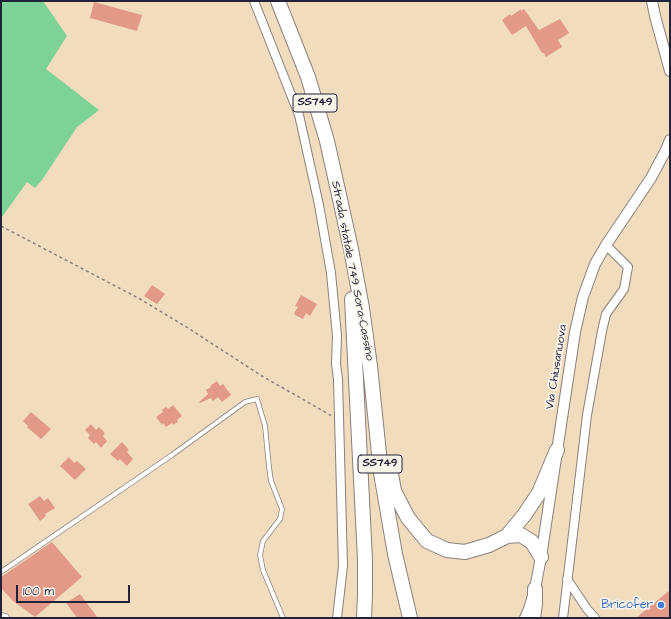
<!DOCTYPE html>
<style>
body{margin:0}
#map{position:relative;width:671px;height:619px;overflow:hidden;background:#f1ddbd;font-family:"Architects Daughter",sans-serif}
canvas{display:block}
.frame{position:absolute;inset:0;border:2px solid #22223b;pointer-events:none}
.scale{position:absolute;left:16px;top:585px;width:114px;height:18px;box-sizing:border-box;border:2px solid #22223b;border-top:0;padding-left:5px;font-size:12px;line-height:14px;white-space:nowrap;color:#22223b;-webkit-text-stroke:3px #f7f3e8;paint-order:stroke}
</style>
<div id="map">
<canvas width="671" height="619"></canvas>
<div class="frame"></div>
<div class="scale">100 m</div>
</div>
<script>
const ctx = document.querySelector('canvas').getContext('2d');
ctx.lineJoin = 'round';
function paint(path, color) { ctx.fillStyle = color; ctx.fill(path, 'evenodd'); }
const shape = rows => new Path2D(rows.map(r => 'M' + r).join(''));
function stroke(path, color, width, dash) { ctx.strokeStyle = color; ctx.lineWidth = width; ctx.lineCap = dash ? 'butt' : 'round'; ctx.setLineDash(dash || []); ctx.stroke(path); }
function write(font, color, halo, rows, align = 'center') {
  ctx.font = font + ' "Architects Daughter",sans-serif'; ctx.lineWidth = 3.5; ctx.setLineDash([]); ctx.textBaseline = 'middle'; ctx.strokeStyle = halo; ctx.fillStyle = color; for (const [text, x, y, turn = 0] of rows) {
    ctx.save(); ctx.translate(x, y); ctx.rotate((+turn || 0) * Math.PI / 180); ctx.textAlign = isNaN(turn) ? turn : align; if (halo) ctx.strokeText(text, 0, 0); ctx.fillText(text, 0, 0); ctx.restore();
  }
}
paint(shape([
 [1,1,43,1,67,36,46,69,99,110,77,127,42,180,35,188,27,182,2,217]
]), '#7dd295');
paint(shape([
 [94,2,142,15,137,31,90,18],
 [521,9,521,11,524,9,539,30,560,19,569,33,558,40,562,47,546,57,544,53,542,53,526,26,512,35,502,20,510,14,511,16],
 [152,285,165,294,157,304,144,296],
 [301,295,317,304,310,316,306,313,303,319,295,315,294,313,298,307,295,306],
 [217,381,220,386,223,384,231,395,222,402,218,397,213,401,211,398,200,403,199,402,208,394,206,390,211,387,210,386],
 [173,405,182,416,177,420,178,422,173,425,172,423,166,427,163,423,162,425,156,417,163,412,162,410,166,407,168,409],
 [31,412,51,429,41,439,27,427,28,426,23,421],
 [91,424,96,430,99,427,105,433,103,436,107,441,101,448,96,442,94,444,88,438,90,435,85,430],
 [122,442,129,450,127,452,133,459,127,466,120,459,118,461,110,454],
 [69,457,74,463,77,461,86,469,75,480,60,466],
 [40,496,44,501,48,498,55,508,45,514,46,516,40,521,28,504],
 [52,542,82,577,35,617,13,601,1,588,1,577],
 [670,590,670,618,636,618],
 [80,594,98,618,77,618,66,603]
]), '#e39988');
const service = shape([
 [1,572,172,455,245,402,257,399,265,426,269,467,271,481,282,509,280,519,263,541,260,555,263,570,283,618]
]);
const minor = shape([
 [254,1,299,115,319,205,331,273,337,336,336,364,338,379,343,566,337,618],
 [567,579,587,609,595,618],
 [1,617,5,618],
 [563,618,587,415,602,331,606,314,624,289,628,267,606,245]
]);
const tertiary = shape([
 [652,1,655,16,670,71],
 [525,618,529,609,535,589,541,557,575,332,583,297,595,264,606,245,651,178,666,150,670,140]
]);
const trunk = shape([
 [278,1,308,77,327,141,351,249,362,308,370,366,381,473,395,554,410,618],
 [352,299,365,560,365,594,364,618],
 [391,474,394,491,408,518,427,541,447,550,465,552,489,545,507,536,521,535,532,542,541,557],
 [507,536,525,514,539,493,557,450],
 [533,618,535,604,535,589]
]);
stroke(service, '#8a807c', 5.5);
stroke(minor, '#8a807c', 10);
stroke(tertiary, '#8a807c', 12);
stroke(trunk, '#8a807c', 16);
stroke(shape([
 [1,226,140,299,188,328,262,376,332,416]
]), '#8a807c', 1.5, [3, 3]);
stroke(service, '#fff', 4);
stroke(minor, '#fff', 8);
stroke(tertiary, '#fff', 10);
stroke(trunk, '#fff', 14);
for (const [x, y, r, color] of [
 [661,605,4,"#3f7fe0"]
]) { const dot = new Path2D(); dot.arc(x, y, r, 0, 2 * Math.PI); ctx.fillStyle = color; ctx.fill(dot); stroke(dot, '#f7f3e8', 1.5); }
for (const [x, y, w] of [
 [315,103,44],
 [380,464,44]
]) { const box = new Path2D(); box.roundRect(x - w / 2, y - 9, w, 18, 3); ctx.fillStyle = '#f7f3e8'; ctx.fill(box); stroke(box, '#22223b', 1); }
write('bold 11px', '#22223b', null, [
 ["SS749",315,103],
 ["SS749",380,464]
]);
write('12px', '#22223b', '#f7f3e8', [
 ["Strada statale 749 Sora-Cassino",352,271,79],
 ["Via Chiusanuova",557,367,-81]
]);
write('12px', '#366cbe', '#f7f3e8', [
 ["Bricofer",653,605]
], 'right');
</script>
